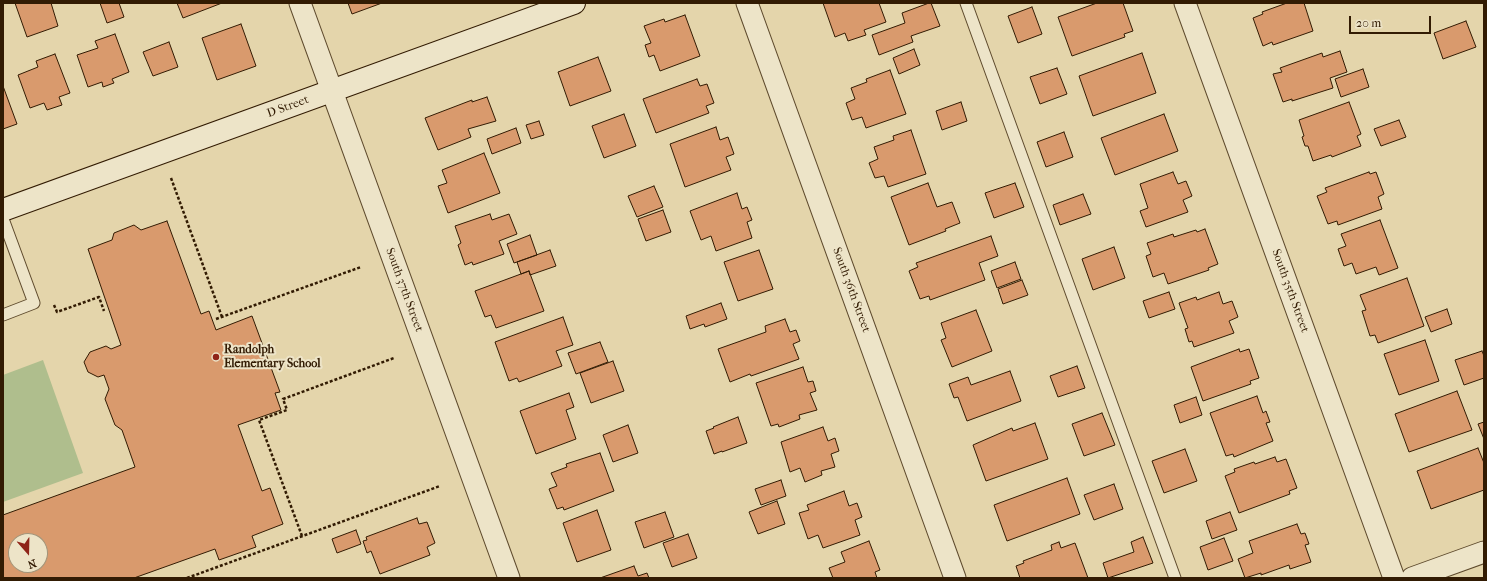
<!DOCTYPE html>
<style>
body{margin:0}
#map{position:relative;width:1487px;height:581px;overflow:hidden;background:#e4d5ab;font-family:"IM FELL French Canon",serif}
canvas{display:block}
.frame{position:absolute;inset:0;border:4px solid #321b03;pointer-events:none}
.north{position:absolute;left:8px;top:533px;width:40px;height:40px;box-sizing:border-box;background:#ede4c8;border:1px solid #a29479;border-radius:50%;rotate:160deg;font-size:11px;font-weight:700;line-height:16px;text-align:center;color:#321b03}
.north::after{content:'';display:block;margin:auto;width:14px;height:18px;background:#8f2418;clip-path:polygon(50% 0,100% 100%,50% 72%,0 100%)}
.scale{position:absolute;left:1349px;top:16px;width:82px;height:18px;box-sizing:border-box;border:2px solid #321b03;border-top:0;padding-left:5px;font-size:12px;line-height:14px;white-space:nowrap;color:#321b03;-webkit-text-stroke:3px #ede4c8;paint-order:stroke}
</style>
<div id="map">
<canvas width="1487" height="581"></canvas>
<div class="frame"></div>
<div class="north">N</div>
<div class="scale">20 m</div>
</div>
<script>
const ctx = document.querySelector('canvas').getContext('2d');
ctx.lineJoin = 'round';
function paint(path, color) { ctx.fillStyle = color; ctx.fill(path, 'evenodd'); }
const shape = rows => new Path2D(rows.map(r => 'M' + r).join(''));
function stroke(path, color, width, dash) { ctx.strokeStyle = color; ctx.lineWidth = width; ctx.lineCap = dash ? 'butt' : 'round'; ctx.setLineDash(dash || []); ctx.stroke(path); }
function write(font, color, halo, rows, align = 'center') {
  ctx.font = font + ' "IM FELL French Canon",serif'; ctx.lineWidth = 4; ctx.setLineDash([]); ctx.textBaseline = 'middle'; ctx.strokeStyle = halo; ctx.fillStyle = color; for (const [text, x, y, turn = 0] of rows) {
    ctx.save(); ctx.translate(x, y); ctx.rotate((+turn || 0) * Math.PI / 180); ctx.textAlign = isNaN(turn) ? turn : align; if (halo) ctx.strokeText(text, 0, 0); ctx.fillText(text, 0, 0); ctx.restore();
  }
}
paint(shape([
 [43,360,83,473,3,502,3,375]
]), '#afbe8d');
const building = shape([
 [15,3,51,3,58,26,27,37,15,3],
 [100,3,119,3,124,17,107,23,100,3],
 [177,3,222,3,183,18,177,3],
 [348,3,382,3,352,14,348,3],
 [823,3,879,3,886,22,864,30,866,35,848,41,845,33,835,37,823,3],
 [929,3,931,3,940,26,911,36,913,42,879,55,872,35,905,23,902,13,929,3],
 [1097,3,1123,3,1133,31,1124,34,1125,37,1072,56,1058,17,1097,3],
 [1287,3,1304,3,1313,31,1273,45,1272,42,1263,46,1253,18,1263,14,1262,12,1287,3],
 [1032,7,1042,34,1018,43,1008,16,1032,7],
 [685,15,700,56,660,71,654,55,649,57,645,45,651,43,644,26,664,19,665,22,685,15],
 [1466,21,1476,47,1443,59,1434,33,1466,21],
 [241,24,256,66,217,80,202,38,241,24],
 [115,34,129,72,112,79,114,83,103,87,102,82,88,87,77,55,98,48,95,41,115,34],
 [169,42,178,67,153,76,143,52,169,42],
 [914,49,920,65,899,74,893,58,914,49],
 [1340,51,1347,72,1330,78,1333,88,1292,101,1292,99,1283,102,1273,74,1282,72,1280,68,1322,53,1323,57,1340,51],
 [1142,53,1156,93,1093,116,1079,76,1142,53],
 [55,54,70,93,59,97,62,105,47,110,44,103,30,108,18,75,38,67,36,61,55,54],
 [598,57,611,91,570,106,558,72,598,57],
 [1057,68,1067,94,1040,104,1030,77,1057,68],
 [1363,69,1369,87,1341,97,1335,79,1363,69],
 [890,70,906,114,866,128,862,117,852,120,846,103,855,99,851,88,867,82,866,79,890,70],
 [697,79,700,86,707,84,714,103,706,106,709,113,656,133,643,99,697,79],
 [3,86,17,124,3,129,3,86],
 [487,97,496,121,468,129,471,137,438,150,425,118,472,100,472,102,487,97],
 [961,102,967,121,942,130,936,111,961,102],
 [1349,102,1361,134,1357,136,1361,146,1332,157,1331,155,1313,161,1308,146,1305,146,1302,137,1304,136,1299,120,1349,102],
 [624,114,636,146,604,158,592,126,624,114],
 [1164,114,1178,151,1115,175,1101,138,1164,114],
 [1399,120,1406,137,1381,146,1374,129,1399,120],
 [539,121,544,135,531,139,526,125,539,121],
 [716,127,720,140,728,137,734,154,726,157,731,170,685,187,670,144,716,127],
 [516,128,521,143,492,154,487,139,516,128],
 [911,130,926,174,888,187,884,176,875,178,869,163,878,159,874,147,894,140,893,136,911,130],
 [1064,132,1073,157,1046,167,1037,142,1064,132],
 [484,153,500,193,448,213,438,186,447,183,442,170,484,153],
 [1173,172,1178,184,1186,181,1192,196,1183,200,1188,212,1146,227,1140,211,1148,208,1140,184,1173,172],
 [1369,172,1370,174,1376,172,1384,194,1378,197,1382,209,1338,225,1337,221,1328,224,1317,196,1327,192,1325,188,1369,172],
 [928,183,937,207,952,202,960,223,945,229,946,231,909,245,891,197,928,183],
 [1015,183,1024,207,994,218,985,193,1015,183],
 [654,186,663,207,637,217,628,196,654,186],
 [737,193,742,209,747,207,752,220,747,222,752,238,716,251,711,236,701,240,690,211,737,193],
 [1083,194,1091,214,1060,225,1053,205,1083,194],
 [663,210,671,232,646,241,638,219,663,210],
 [490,214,492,220,509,214,517,234,499,241,504,254,473,265,472,262,465,265,458,245,461,243,455,226,490,214],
 [1380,220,1398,268,1379,275,1376,267,1356,274,1352,263,1344,266,1338,249,1346,246,1341,234,1380,220],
 [167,221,201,314,209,311,216,330,252,316,280,392,275,393,281,410,238,425,262,491,270,488,283,524,252,536,256,547,219,560,215,549,134,578,3,578,3,515,135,467,122,430,115,425,105,399,109,389,104,375,98,377,88,372,84,362,90,352,106,346,111,349,121,345,88,249,112,240,114,233,134,225,141,230,167,221],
 [16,541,40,541,40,565,16,565,16,541],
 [1205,229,1218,264,1208,268,1209,270,1168,284,1164,273,1153,277,1146,256,1151,254,1147,243,1173,234,1174,237,1196,230,1197,232,1205,229],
 [530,235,537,255,514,263,507,244,530,235],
 [991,236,998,256,979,263,985,280,930,300,929,296,920,299,909,271,918,267,916,263,991,236],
 [1114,247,1125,278,1093,290,1082,259,1114,247],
 [550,250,556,266,530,275,529,271,521,274,517,262,550,250],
 [759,250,773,289,738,301,724,262,759,250],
 [1015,262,1021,279,997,288,991,271,1015,262],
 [529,271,544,311,496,328,491,315,485,317,475,291,529,271],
 [1407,278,1424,326,1378,343,1375,335,1370,336,1362,311,1366,310,1360,295,1407,278],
 [1022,280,1028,295,1003,304,998,289,1022,280],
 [1169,292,1175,309,1149,318,1143,301,1169,292],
 [1219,292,1223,304,1232,301,1238,317,1229,321,1234,333,1194,347,1192,341,1189,342,1185,329,1188,328,1179,303,1196,297,1197,300,1219,292],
 [721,303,727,319,705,327,704,324,690,329,686,316,721,303],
 [1447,309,1452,324,1431,332,1425,317,1447,309],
 [976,310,992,351,952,367,941,340,946,338,941,323,976,310],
 [563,317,573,345,556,351,562,366,519,382,517,378,509,381,495,342,563,317],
 [785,319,790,332,796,330,800,341,793,344,799,359,751,376,750,374,730,382,718,349,766,332,765,326,785,319],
 [1425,340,1439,381,1399,395,1384,354,1425,340],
 [600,342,608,362,576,374,568,353,600,342],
 [1239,349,1240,352,1249,349,1259,378,1250,381,1251,384,1203,401,1191,367,1239,349],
 [1482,351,1484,356,1484,378,1464,385,1455,360,1482,351],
 [613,361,624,391,591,403,580,373,613,361],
 [1077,366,1085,388,1058,397,1050,376,1077,366],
 [803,367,808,382,813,381,816,391,810,393,817,410,799,415,800,419,779,427,778,424,771,426,756,383,803,367],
 [1010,371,1021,401,967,421,958,397,954,398,949,384,968,377,971,385,1010,371],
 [1457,391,1472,430,1409,452,1395,414,1457,391],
 [569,393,574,407,566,410,576,439,536,454,520,411,569,393],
 [1257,396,1263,413,1266,411,1270,422,1266,423,1273,441,1234,457,1233,454,1226,456,1210,413,1257,396],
 [1196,397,1202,415,1180,423,1174,405,1196,397],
 [1102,413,1115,445,1084,456,1072,424,1102,413],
 [738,417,747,443,722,452,722,451,714,454,706,431,714,428,713,427,738,417],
 [1484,422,1484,439,1478,424,1484,422],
 [1035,423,1048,459,986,481,973,445,1012,428,1013,431,1035,423],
 [628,425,638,453,613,462,603,435,628,425],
 [823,427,828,441,835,438,839,451,831,454,835,467,821,471,822,475,805,482,800,468,790,472,781,442,823,427],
 [1478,448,1484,463,1484,490,1431,509,1417,471,1478,448],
 [1185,449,1197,481,1164,493,1152,461,1185,449],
 [600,453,614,491,564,510,563,507,557,509,549,489,557,486,551,473,567,467,566,464,600,453],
 [1275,457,1277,462,1286,459,1297,488,1289,491,1290,494,1239,513,1225,476,1235,472,1234,469,1254,462,1255,464,1275,457],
 [1067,478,1080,514,1007,541,994,505,1067,478],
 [781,480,786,496,761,505,755,489,781,480],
 [1114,484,1123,509,1094,520,1084,495,1114,484],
 [844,491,849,506,857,503,862,517,855,520,860,535,823,548,818,535,808,539,799,513,809,510,807,505,844,491],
 [777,501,785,524,758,534,749,512,777,501],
 [597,510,611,550,577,562,563,523,597,510],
 [665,512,674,537,644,548,635,522,665,512],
 [1230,512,1237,530,1212,539,1206,521,1230,512],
 [417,518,419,524,427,522,435,543,427,547,430,555,380,574,371,551,367,553,363,541,367,540,366,537,417,518],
 [1297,524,1301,534,1305,533,1309,544,1305,545,1311,562,1290,569,1289,565,1261,575,1261,573,1245,578,1238,559,1253,553,1249,541,1297,524],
 [356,530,361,544,337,553,332,539,356,530],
 [688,534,697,558,672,567,663,543,688,534],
 [1143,537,1153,563,1108,578,1103,563,1134,552,1131,542,1143,537],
 [1224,538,1233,561,1208,570,1200,547,1224,538],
 [869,541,880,570,875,572,877,578,833,578,829,568,845,562,841,552,869,541],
 [1059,542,1061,548,1075,543,1088,578,1020,578,1016,566,1024,563,1023,561,1052,550,1051,545,1059,542],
 [634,566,638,576,647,573,649,578,600,578,634,566]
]);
paint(building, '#d99a6d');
stroke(building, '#321b03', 1);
const lane = shape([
 [966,3,1175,578],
 [3,219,34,303,3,315]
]);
const street = shape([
 [300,3,509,578],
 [747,3,955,578],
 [1185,3,1394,578],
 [1412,578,1484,552]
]);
const secondary = shape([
 [3,210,574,3]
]);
stroke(lane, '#5e4a2d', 13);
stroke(street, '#5e4a2d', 23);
stroke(secondary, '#321b03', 24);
stroke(shape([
 [171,178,222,317],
 [54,305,57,312,99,297,104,311],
 [216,319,361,267],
 [302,536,259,420,287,410,283,399,394,358],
 [187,578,440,486]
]), '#321b03', 2.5, [3, 2]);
stroke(lane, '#ede4c8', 11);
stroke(street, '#ede4c8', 21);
stroke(secondary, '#ede4c8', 22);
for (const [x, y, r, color] of [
 [216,357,4,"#8f2418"]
]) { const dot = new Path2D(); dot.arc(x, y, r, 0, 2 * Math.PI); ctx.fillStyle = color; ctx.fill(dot); stroke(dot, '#ede4c8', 1.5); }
write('12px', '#321b03', '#ede4c8', [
 ["D Street",288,107,-20],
 ["South 37th Street",404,290,70],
 ["South 36th Street",851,290,70],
 ["South 35th Street",1290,291,70]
]);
write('bold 12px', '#321b03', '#ede4c8', [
 ["Randolph",224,350],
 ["Elementary School",224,364]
], 'left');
</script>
